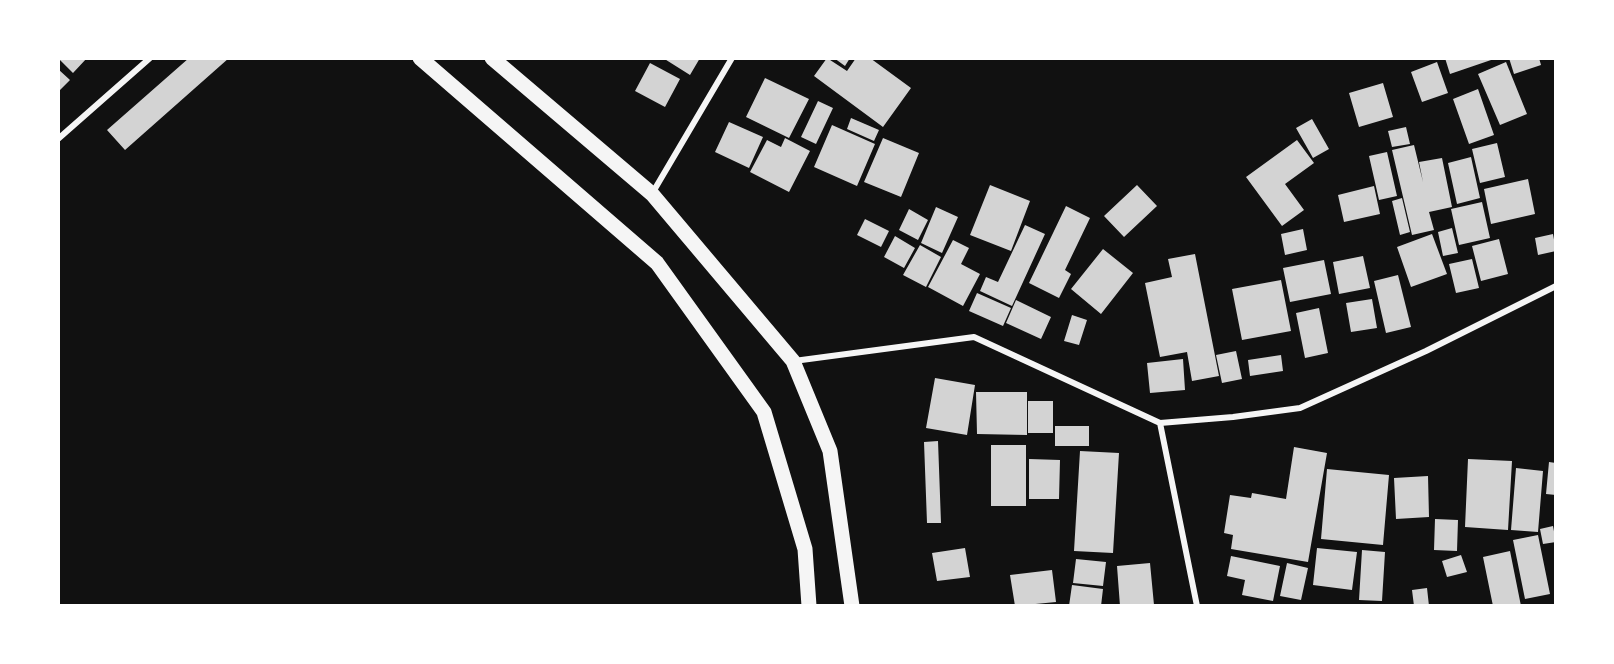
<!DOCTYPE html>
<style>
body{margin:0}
#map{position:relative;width:1614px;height:664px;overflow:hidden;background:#111;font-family:"IBM Plex Sans",sans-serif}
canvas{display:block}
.frame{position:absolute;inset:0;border:60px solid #fff;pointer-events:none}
</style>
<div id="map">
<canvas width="1614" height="664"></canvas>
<div class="frame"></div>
</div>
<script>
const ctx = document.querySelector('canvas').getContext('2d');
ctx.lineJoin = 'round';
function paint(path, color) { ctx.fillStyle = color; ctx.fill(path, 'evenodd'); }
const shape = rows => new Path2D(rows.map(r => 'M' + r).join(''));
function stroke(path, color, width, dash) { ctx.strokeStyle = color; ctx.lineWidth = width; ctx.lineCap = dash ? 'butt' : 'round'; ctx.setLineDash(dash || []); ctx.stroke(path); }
paint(shape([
 [58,58,87,58,73,73],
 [189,58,229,58,125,150,107,130],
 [663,58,700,58,690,75],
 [827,58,847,71,856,58,870,58,911,88,883,127,814,76],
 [834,58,850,58,845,66],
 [1445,58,1494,58,1494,59,1450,74],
 [1509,58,1539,58,1541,65,1514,74],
 [1437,62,1448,93,1422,102,1411,72],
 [1506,62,1527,114,1500,125,1478,74],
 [650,63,680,79,665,107,635,91],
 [58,69,70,80,58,92],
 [765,78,809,99,789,138,746,117],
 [1383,83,1393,117,1359,127,1349,93],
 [1478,89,1494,135,1469,144,1453,99],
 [818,101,833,108,816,144,801,137],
 [851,118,879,130,874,141,847,129],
 [1312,119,1329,149,1313,158,1296,128],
 [729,122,763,137,749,168,715,152],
 [832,125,875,144,857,186,814,167],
 [1406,127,1410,144,1392,147,1388,131],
 [785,138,810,151,789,192,750,172,767,140,781,147],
 [883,138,919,153,901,197,864,182],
 [1297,140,1314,163,1285,184,1304,210,1282,226,1246,177],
 [1497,143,1505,177,1480,183,1472,149],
 [1414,145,1423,182,1419,162,1442,158,1452,207,1429,212,1434,230,1412,235,1392,150],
 [1387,152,1397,196,1379,200,1369,156],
 [1471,157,1480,198,1457,204,1448,163],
 [1528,179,1535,214,1491,224,1484,189],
 [990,185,1030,201,1011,251,970,235],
 [1137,185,1157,206,1124,237,1104,216],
 [1374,186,1380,214,1344,222,1338,195],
 [1402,198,1410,232,1400,235,1392,201],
 [1482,202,1490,238,1459,245,1451,209],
 [1066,206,1090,218,1065,270,1071,274,1059,298,1029,283],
 [936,207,958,217,942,253,921,243],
 [909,209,928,220,918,240,899,230],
 [865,219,889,231,881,247,857,235],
 [1025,225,1045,234,1012,306,980,291,986,277,998,282],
 [1452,228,1458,253,1443,256,1438,232],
 [1303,229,1307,250,1285,255,1281,234],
 [1432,234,1447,274,1411,287,1397,247],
 [1553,234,1556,251,1538,255,1535,238],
 [895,236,915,248,904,268,884,257],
 [1499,239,1508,274,1481,281,1472,246],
 [953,240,969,248,961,264,980,274,963,306,928,287],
 [920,245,941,257,926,287,903,275],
 [1103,249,1133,273,1101,314,1071,289],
 [1195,254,1219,376,1192,381,1187,352,1160,357,1145,283,1172,277,1168,259],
 [1363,256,1370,288,1339,294,1333,262],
 [1472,259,1479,288,1456,293,1449,264],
 [1324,260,1331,294,1290,302,1283,268],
 [1398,275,1411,327,1386,333,1374,281],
 [1281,280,1291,331,1242,340,1232,289],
 [977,293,1011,308,1003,326,969,311],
 [1372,299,1377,328,1351,332,1346,303],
 [1016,300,1051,317,1041,339,1006,323],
 [1319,308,1328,353,1305,358,1296,313],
 [1072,315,1087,320,1079,345,1064,341],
 [1236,351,1242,379,1222,383,1216,355],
 [1281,355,1283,371,1250,376,1248,360],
 [1183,359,1185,390,1150,393,1147,363],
 [935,378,975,385,967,435,926,428],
 [976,392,1027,392,1027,435,977,434],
 [1028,401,1053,401,1053,433,1028,433],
 [1055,426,1089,426,1089,446,1055,446],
 [938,441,941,523,927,523,924,442],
 [991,445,1026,445,1026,506,991,506],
 [1294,447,1327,453,1308,562,1231,549,1233,535,1224,533,1230,495,1251,498,1252,493,1286,499],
 [1080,451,1119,453,1113,553,1074,551],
 [1029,459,1060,460,1059,499,1029,499],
 [1468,459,1512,461,1508,530,1465,527],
 [1549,462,1556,463,1556,495,1546,494],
 [1516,468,1543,471,1538,532,1511,530],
 [1327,469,1389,475,1383,545,1321,539],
 [1428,476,1429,517,1396,519,1394,478],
 [1435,519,1458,520,1457,551,1434,550],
 [1553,526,1556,542,1543,544,1540,529],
 [1538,535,1550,594,1525,599,1513,540],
 [965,548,970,577,937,581,932,553],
 [1317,548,1357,552,1352,590,1313,585],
 [1362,550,1385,552,1382,601,1359,600],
 [1510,551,1521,606,1493,606,1483,557],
 [1461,555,1467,572,1447,577,1442,561],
 [1231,556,1280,566,1273,601,1242,595,1245,580,1227,576],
 [1076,559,1106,562,1103,586,1073,583],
 [1150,563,1154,605,1120,606,1117,566],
 [1287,563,1308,568,1301,600,1280,596],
 [1052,570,1056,602,1015,606,1010,575],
 [1072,585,1103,589,1101,606,1069,606],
 [1427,588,1429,606,1414,606,1412,590]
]), '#d3d3d3');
stroke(shape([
 [58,139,150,58],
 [653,192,732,58],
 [794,361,974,337,1160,423,1233,417,1300,408,1426,351,1556,286],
 [1160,423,1197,606]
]), '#f5f5f5', 6);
stroke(shape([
 [420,58,657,263,764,412,805,549,809,606],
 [492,58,652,194,793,361,830,451,852,606]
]), '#f5f5f5', 15);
</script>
